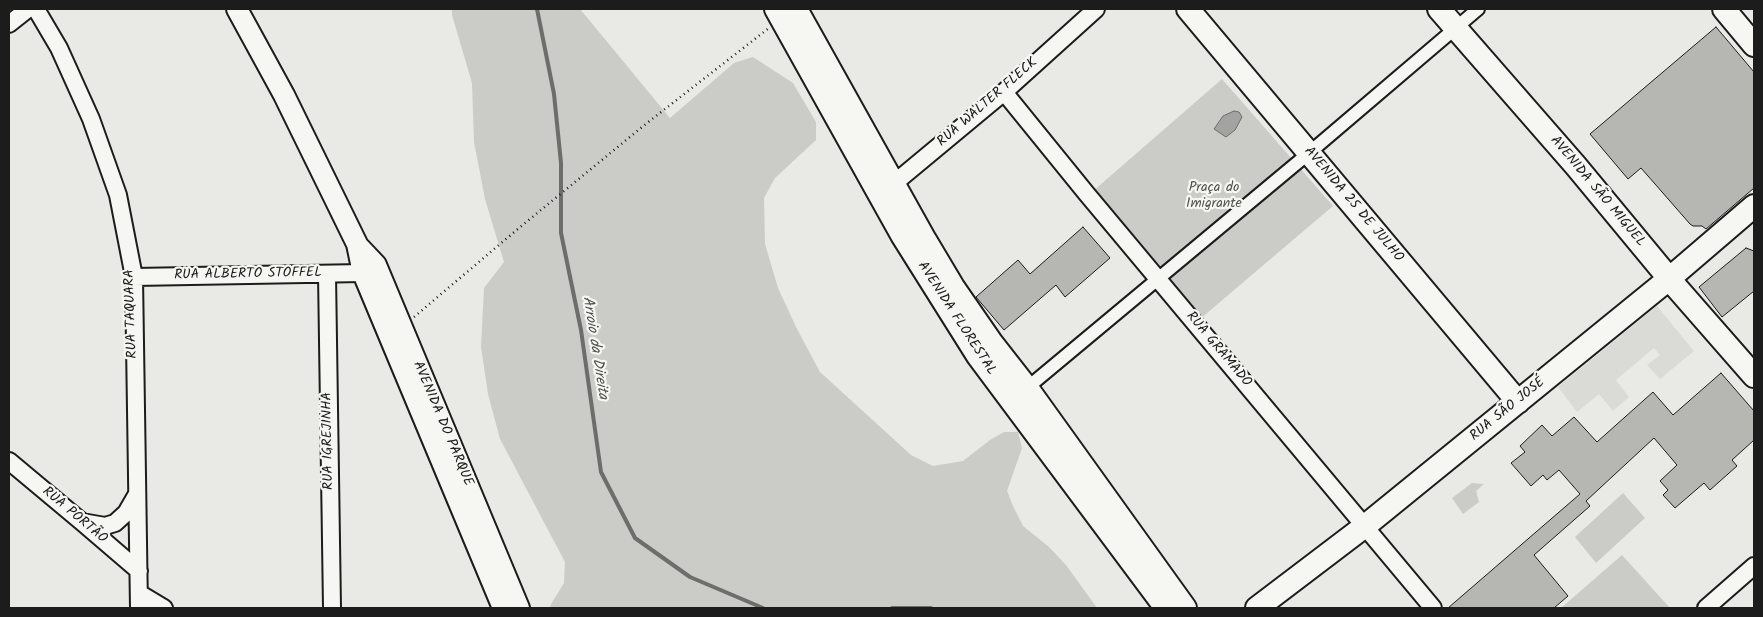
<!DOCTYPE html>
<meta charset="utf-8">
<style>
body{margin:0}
#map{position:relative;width:1763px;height:617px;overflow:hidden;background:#e9e9e5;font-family:Kalam,sans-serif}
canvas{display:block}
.frame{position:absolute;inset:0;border:10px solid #1c1c1c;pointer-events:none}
</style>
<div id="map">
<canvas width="1763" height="617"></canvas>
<div class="frame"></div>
</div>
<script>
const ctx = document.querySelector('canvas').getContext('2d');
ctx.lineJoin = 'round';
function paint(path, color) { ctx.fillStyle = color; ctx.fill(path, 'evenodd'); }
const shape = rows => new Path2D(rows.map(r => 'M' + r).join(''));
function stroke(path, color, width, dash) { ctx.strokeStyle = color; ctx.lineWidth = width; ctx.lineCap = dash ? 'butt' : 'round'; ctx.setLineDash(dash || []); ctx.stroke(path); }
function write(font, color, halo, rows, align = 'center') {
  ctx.font = font + ' Kalam,sans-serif'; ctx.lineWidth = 4.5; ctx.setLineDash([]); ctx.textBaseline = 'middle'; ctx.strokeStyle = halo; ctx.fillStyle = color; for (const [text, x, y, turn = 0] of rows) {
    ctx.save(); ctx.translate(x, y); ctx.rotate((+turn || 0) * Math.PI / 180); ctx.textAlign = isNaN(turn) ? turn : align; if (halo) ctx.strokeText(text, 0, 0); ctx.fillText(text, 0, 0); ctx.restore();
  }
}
paint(shape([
 [1657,306,1694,351,1660,379,1647,365,1660,355,1654,348,1616,380,1629,397,1613,411,1599,394,1577,412,1558,387]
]), '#dadad6');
paint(shape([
 [452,9,580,9,670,118,734,63,753,57,793,83,816,122,816,140,775,178,764,198,765,244,778,288,797,329,820,372,911,455,933,466,963,461,990,440,1004,432,1018,432,1022,448,1007,491,1013,506,1023,526,1049,547,1066,565,1097,608,550,608,551,604,564,583,565,562,500,439,488,394,481,347,484,288,504,262,485,199,474,142,472,83,452,15],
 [1222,79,1333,206,1200,319,1092,192],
 [1472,483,1484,484,1476,491,1479,502,1463,514,1452,498],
 [1623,493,1645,518,1596,563,1575,537],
 [1622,555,1670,608,1561,608]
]), '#cbcbc7');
const water = shape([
 [1234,111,1239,112,1242,117,1235,130,1226,137,1214,129,1223,116,1234,111]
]);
paint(water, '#a3a3a1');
stroke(water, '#6d6d6c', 1);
stroke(shape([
 [537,9,554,94,561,163,561,233,581,330,601,472,635,538,690,577,763,608],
 [892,608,931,608]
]), '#6d6d6c', 4);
const building = shape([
 [1716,27,1754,72,1754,188,1706,229,1702,226,1693,226,1690,224,1641,168,1628,179,1590,134,1716,27],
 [1083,227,1110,258,1065,297,1056,285,1004,330,976,297,1018,260,1030,274,1083,227],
 [1746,248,1754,251,1754,291,1722,317,1699,287,1746,248],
 [1721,373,1754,411,1754,440,1732,460,1737,466,1710,490,1704,483,1675,508,1663,495,1668,490,1660,481,1677,465,1654,438,1586,501,1590,506,1534,555,1568,596,1554,608,1448,608,1580,494,1559,470,1547,480,1543,475,1531,486,1511,463,1525,452,1520,446,1542,425,1552,436,1574,417,1597,442,1653,392,1673,415,1721,373]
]);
paint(building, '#b6b6b3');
stroke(building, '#1c1c1c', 1);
const pedestrian = shape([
 [1027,388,1309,153,1478,9]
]);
const minor = shape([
 [36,9,59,48,91,119,118,195,134,277,139,608],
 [9,24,28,9],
 [1004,92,1086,193,1433,608],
 [886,190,1004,92,1096,9],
 [327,274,332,608],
 [134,277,363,273],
 [9,461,82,522,139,571],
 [82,522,105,526,115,523,126,513,137,494],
 [139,593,164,608],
 [1706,608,1754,566]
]);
const tertiary = shape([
 [237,9,284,95,357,244,363,273,503,608],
 [358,246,376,265,519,608]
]);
const secondary = shape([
 [776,9,902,235,978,356,1166,608],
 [796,9,925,240,953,287,991,342,1027,388,1185,608],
 [1188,9,1518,402],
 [1439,9,1576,166,1677,288,1754,376],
 [1724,9,1754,45],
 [1257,608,1365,526,1670,278,1754,206]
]);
stroke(pedestrian, '#1c1c1c', 16);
stroke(minor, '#1c1c1c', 20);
stroke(tertiary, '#1c1c1c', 24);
stroke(secondary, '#1c1c1c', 26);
stroke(shape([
 [414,317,519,228,647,123,769,28]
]), '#1c1c1c', 2.5, [1, 4]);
stroke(pedestrian, '#f6f6f2', 12);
stroke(minor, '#f6f6f2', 16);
stroke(tertiary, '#f6f6f2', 20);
stroke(secondary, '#f6f6f2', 22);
write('14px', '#1c1c1c', '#f6f6f2', [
 ["RUA WALTER FLECK",988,103,-41],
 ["AVENIDA SÃO MIGUEL",1597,192,50],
 ["AVENIDA 25 DE JULHO",1353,205,50],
 ["RUA ALBERTO STOFFEL",248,275,-1],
 ["RUA TAQUARA",132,314,-92],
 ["AVENIDA FLORESTAL",956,319,57],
 ["RUA GRAMADO",1218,350,50],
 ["RUA SÃO JOSÉ",1508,410,-39],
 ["AVENIDA DO PARQUE",442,424,67],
 ["RUA IGREJINHA",329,441,-91],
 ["RUA PORTÃO",74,516,40]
]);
write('14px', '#51514f', '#f6f6f2', [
 ["Praça do",1214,189],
 ["Imigrante",1214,205]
]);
write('italic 15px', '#525251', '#f6f6f2', [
 ["Arroio da Direita",594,348,81]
]);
</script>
